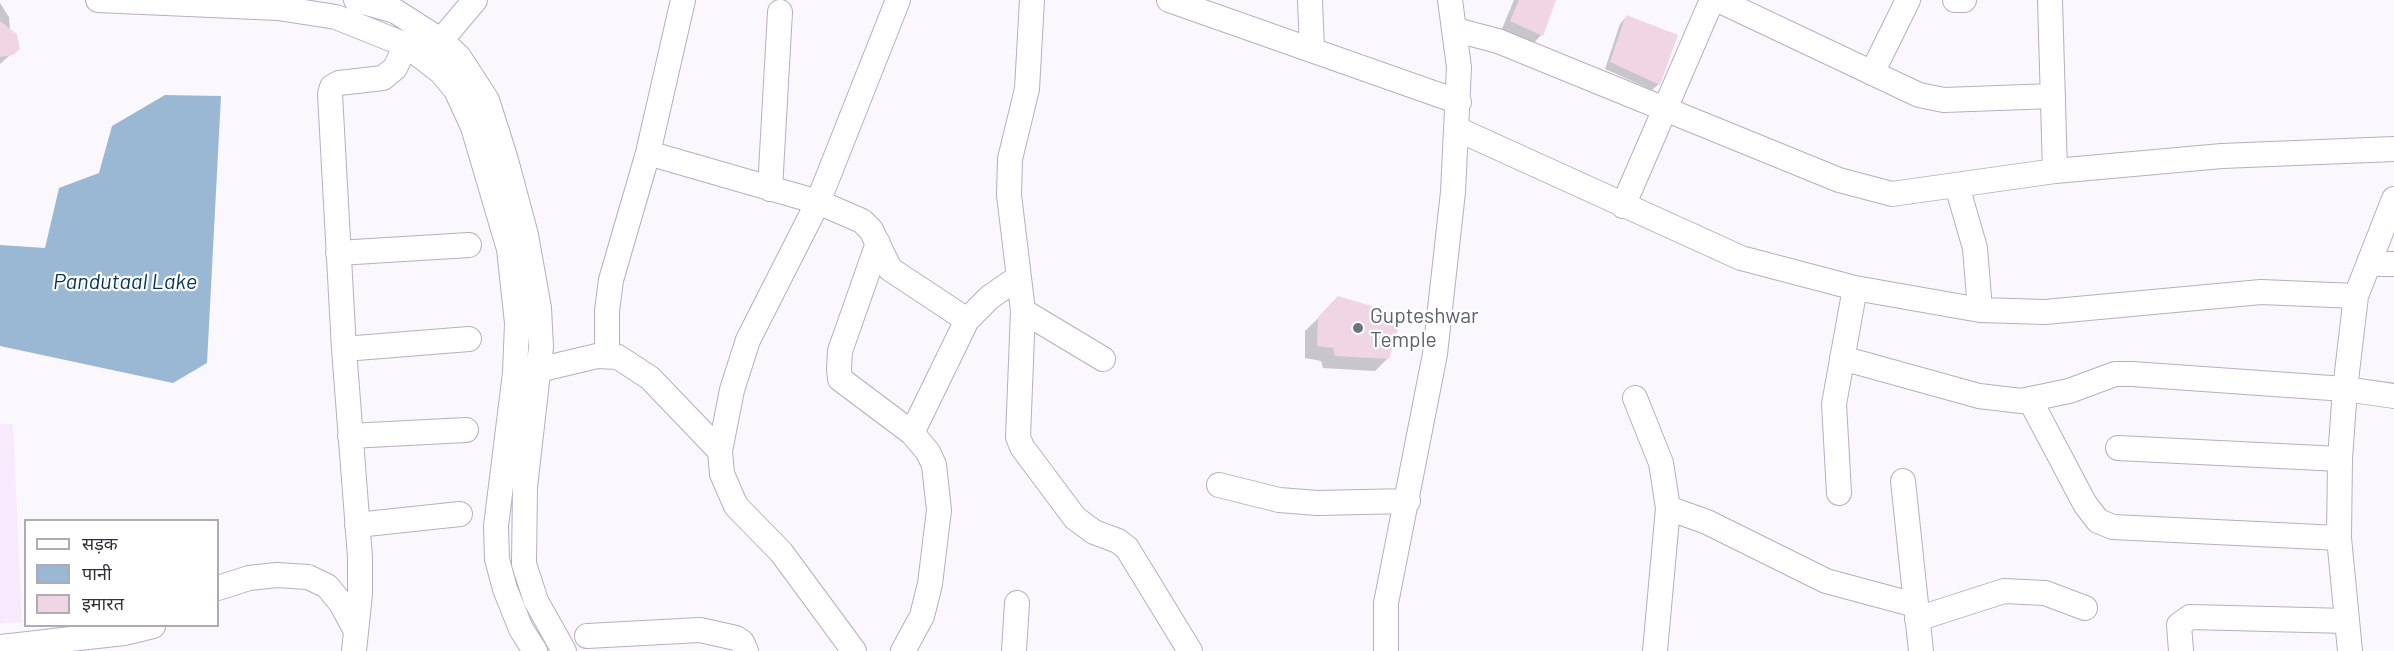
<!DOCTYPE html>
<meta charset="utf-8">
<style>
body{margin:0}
#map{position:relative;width:2394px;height:651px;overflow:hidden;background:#faf8fd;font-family:Barlow,"Noto Sans Devanagari",sans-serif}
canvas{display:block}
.legend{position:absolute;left:24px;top:519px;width:195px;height:108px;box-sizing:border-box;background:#fff;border:2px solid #aeacb0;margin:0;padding:8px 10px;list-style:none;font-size:18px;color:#343039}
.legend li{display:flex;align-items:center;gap:12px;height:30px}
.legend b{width:30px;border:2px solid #aeacb0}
</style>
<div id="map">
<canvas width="2394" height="651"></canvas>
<ul class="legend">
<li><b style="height:8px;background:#fff"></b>सड़क</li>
<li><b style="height:16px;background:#9ab7d4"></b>पानी</li>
<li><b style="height:16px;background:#f0d6e5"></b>इमारत</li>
</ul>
</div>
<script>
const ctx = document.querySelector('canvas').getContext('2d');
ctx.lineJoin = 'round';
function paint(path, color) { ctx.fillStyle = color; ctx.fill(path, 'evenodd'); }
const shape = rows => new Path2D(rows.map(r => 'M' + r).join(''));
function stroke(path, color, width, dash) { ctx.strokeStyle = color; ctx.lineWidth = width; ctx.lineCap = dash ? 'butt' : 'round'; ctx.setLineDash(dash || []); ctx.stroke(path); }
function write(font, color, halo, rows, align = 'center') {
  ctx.font = font + ' Barlow,sans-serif'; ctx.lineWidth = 4.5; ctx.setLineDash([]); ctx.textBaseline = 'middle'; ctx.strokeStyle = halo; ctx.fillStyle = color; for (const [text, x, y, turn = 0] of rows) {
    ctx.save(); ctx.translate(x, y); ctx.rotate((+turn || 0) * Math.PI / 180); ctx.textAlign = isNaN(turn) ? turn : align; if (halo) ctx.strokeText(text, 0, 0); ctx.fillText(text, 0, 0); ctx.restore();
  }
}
paint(shape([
 [0,424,13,424,22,622,0,624]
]), '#f9e9fc');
paint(shape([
 [165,95,221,96,207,363,173,383,0,346,0,245,45,248,59,188,99,173,112,126]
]), '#9ab7d4');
paint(shape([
 [1514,0,1555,0,1541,35,1532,45,1501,31],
 [0,3,9,17,10,30,18,48,0,64],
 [1626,17,1659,84,1652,90,1605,69,1620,24],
 [1339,298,1388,358,1375,371,1323,368,1321,361,1305,358,1305,331]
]), '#0003');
paint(shape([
 [1519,0,1556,0,1543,36,1510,21],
 [1626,15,1678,35,1660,85,1610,62],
 [0,21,17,34,20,49,13,55,0,57],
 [1338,296,1402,315,1389,359,1335,356,1333,348,1317,346,1318,317]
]), '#f0d6e5');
const minor = shape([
 [98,0,278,8,336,17,406,45,441,72,456,90,473,127,509,249,517,323,515,373,496,526,497,559,505,589,521,629,535,651],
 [356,0,395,11,442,41,459,57,487,100,506,160,526,235,539,308,541,347,525,487,524,564,536,601,564,651],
 [1032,0,1027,89,1010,159,1009,195,1023,311,1018,437,1022,447,1075,518,1094,532,1118,541,1127,548,1190,651],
 [1169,0,1459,102],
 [1310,0,1312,49],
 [1718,0,1919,95,1944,100,2053,96],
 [1955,0,1964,0],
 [2050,0,2055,171],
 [1456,30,1498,41,1839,180,1892,194,2055,171,2222,156,2394,149],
 [432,51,475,0],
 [1872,73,1908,0],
 [1457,129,1741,258,1855,288,1980,310,2045,312,2261,292,2356,296],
 [648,153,818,202,862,221,871,230,890,269,967,320],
 [1957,186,1975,248,1980,310],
 [770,189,780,12],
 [1623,206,1712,0],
 [878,243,840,351,839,369,840,379,912,433,928,452,934,465,939,510,930,584,922,616,903,651],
 [338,253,469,245],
 [2369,264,2394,264],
 [1023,311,1103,359],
 [344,349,469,339],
 [607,355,607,311,611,280,648,153,683,0],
 [1842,358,1979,396,2021,401,2069,391,2115,374,2132,374,2345,389,2394,396],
 [538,370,597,356,618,357,650,378,720,451],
 [1635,398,1661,463,1668,508,1655,651],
 [2030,400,2085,504,2098,521,2113,527,2339,538],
 [912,433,967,320,990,297,1019,277],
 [350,436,466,430],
 [2118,448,2340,459],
 [1903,481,1921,651],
 [1219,485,1279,500,1317,503,1408,501],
 [1839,493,1834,404,1855,288],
 [1668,508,1707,522,1826,581,1915,605],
 [357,525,460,514],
 [218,588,249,578,277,575,308,577,327,586,341,603,356,631],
 [1917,619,2004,591,2045,593,2085,608],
 [587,636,700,630,736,638,742,642,746,651],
 [0,647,124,633,153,626],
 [354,651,360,594,360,557,344,349,330,94,332,87,339,83,383,78,395,68,406,45],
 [854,651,781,552,736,506,722,474,720,451,732,390,748,340,818,202,898,0],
 [1014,651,1017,603],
 [1386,651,1386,603,1435,354,1453,192,1459,67,1450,0],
 [2181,651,2179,625,2190,617,2347,621],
 [2350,651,2339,538,2340,459,2345,389,2356,296,2394,199]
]);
stroke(minor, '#b8adc4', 26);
stroke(minor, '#fff', 24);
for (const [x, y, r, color] of [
 [1358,328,6,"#6b7280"]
]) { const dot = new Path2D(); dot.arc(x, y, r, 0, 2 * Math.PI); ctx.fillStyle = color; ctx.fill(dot); stroke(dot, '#fff', 2); }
write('21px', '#5b616d', '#fff', [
 ["Gupteshwar",1370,316],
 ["Temple",1370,340]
], 'left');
write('italic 22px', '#05355b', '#fff', [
 ["Pandutaal Lake",125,282]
]);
</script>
